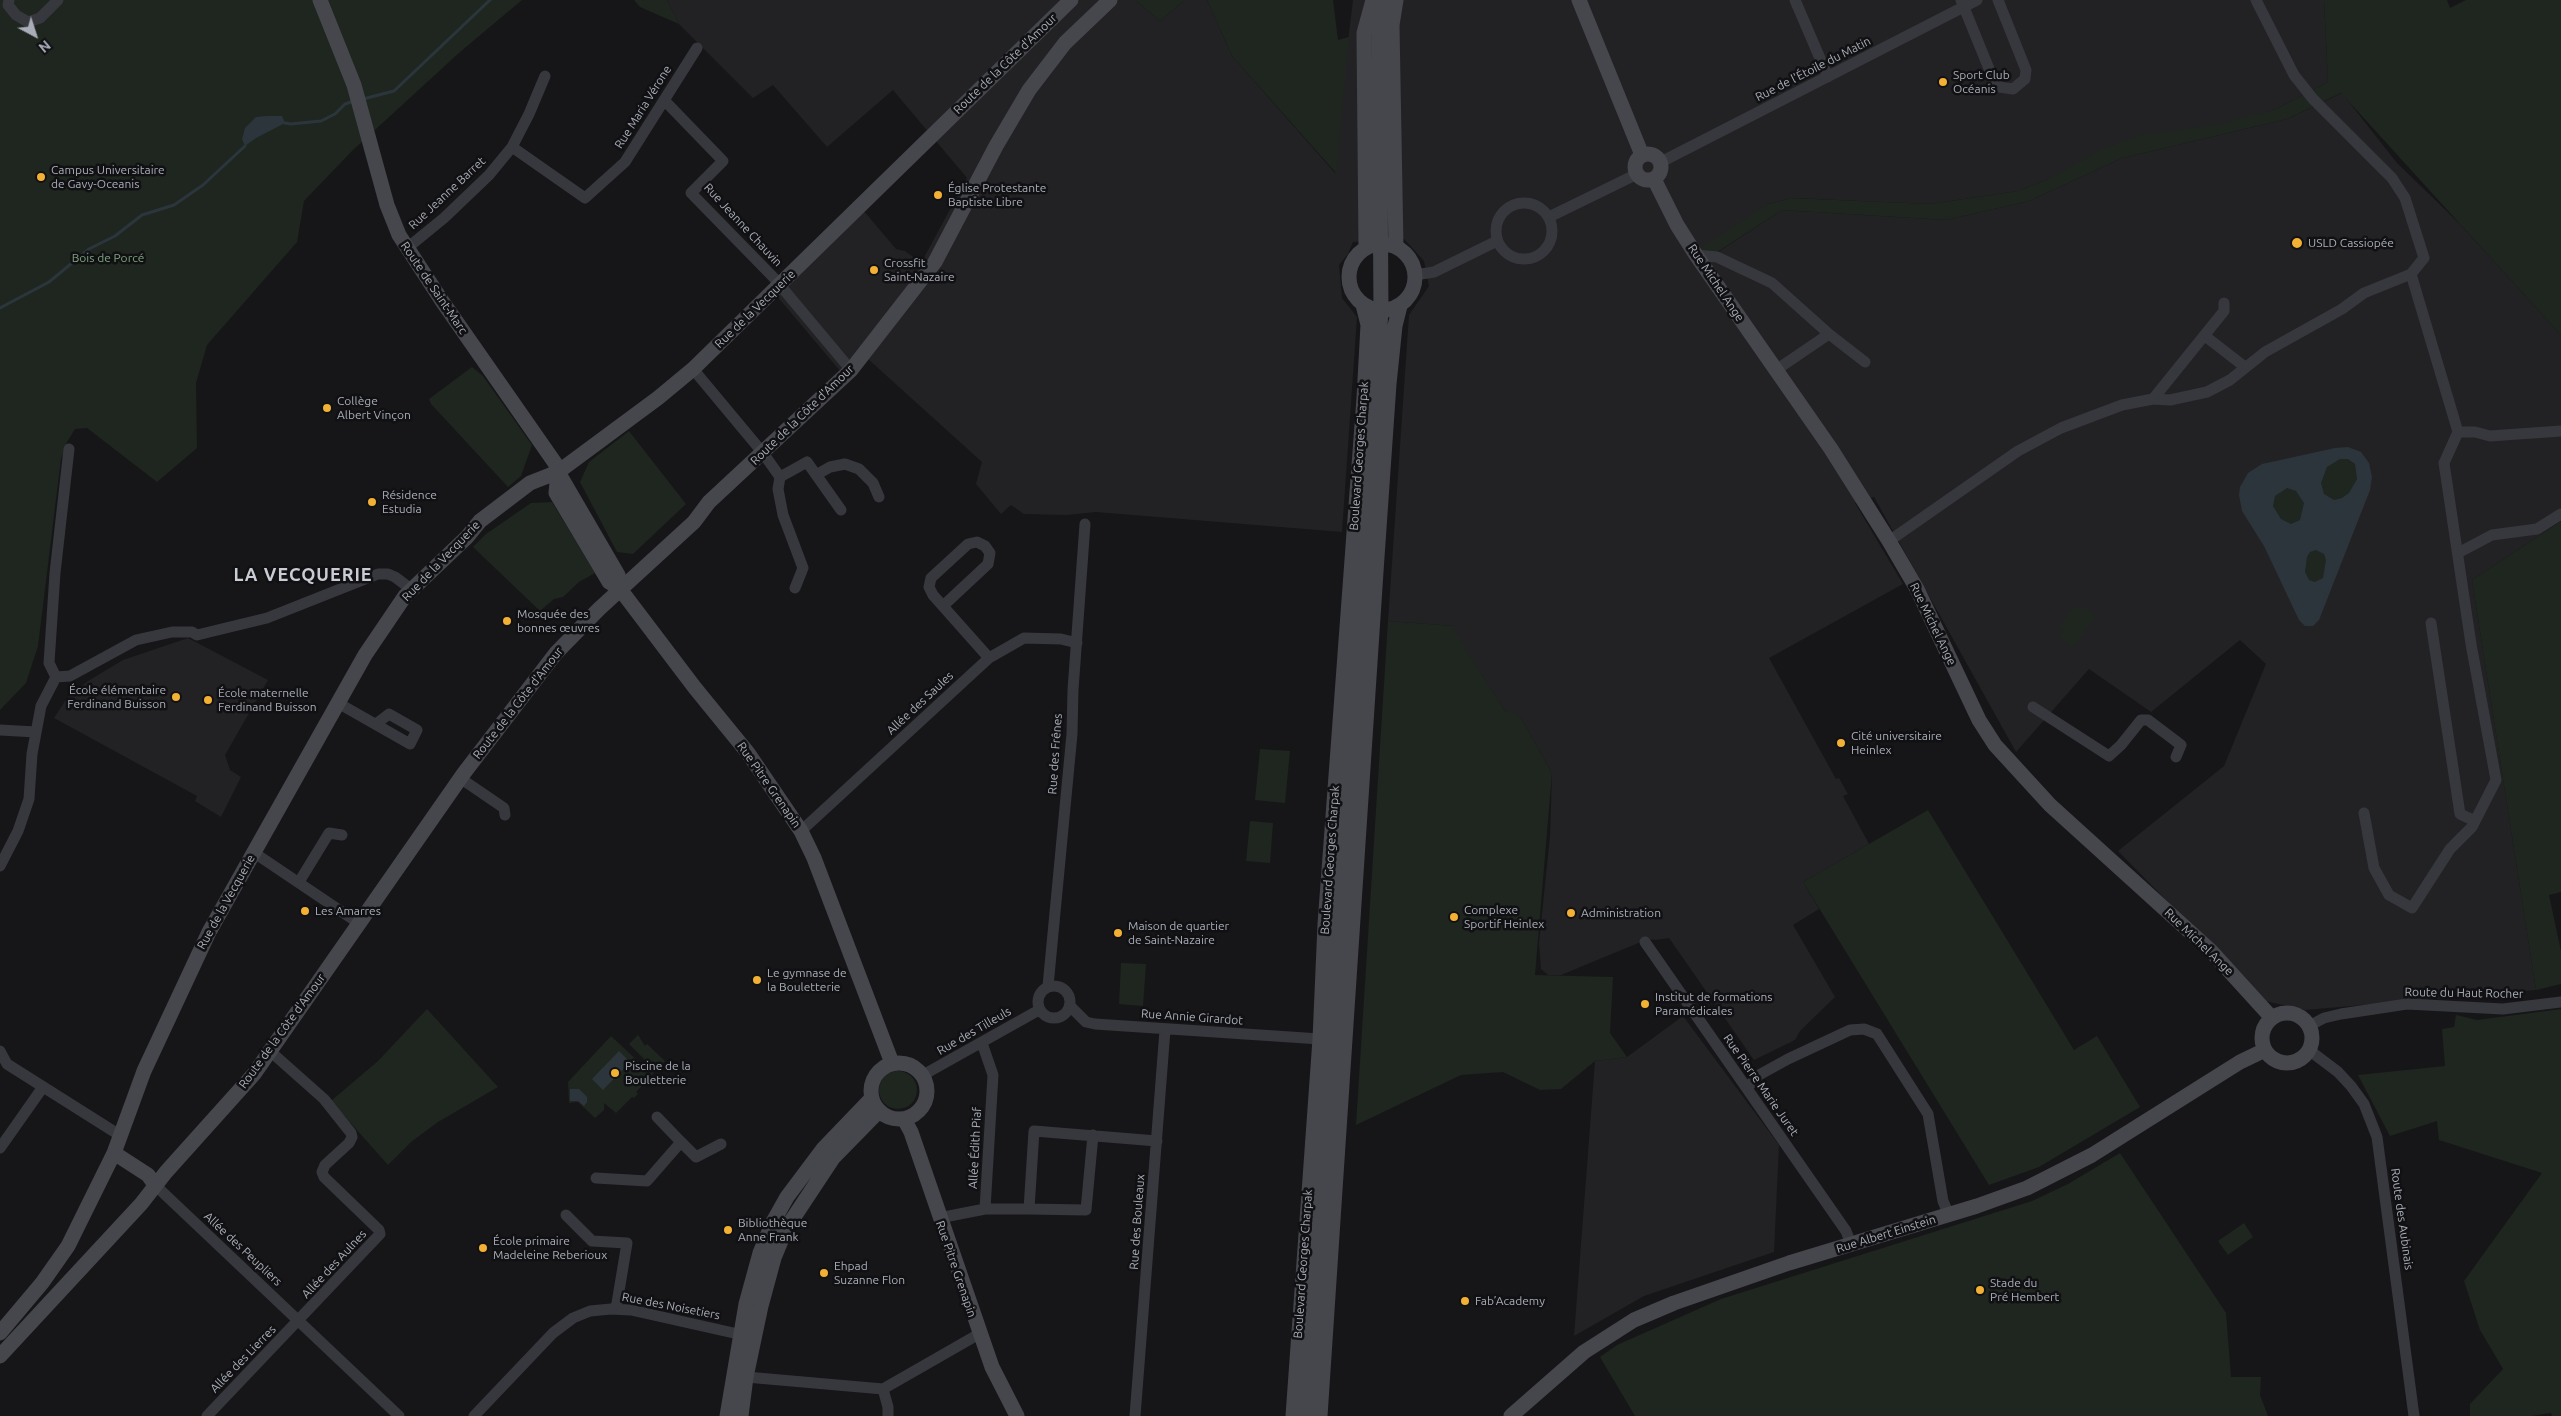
<!DOCTYPE html>
<meta charset="utf-8">
<style>
body{margin:0}
#map{position:relative;width:2561px;height:1416px;overflow:hidden;background:#161618;font-family:Ubuntu,sans-serif}
canvas{display:block}
.north{position:absolute;left:10px;top:10px;width:50px;height:50px;-webkit-text-stroke:4px #111113;paint-order:stroke;rotate:140deg;font-size:14px;font-weight:700;line-height:20px;text-align:center;color:#a8adb8}
.north::after{content:'';display:block;margin:auto;width:18px;height:22px;background:#a8adb8;clip-path:polygon(50% 0,100% 100%,50% 72%,0 100%)}
</style>
<div id="map">
<canvas width="2561" height="1416"></canvas>
<div class="north">N</div>
</div>
<script>
const ctx = document.querySelector('canvas').getContext('2d');
ctx.lineJoin = 'round';
function paint(path, color) { ctx.fillStyle = color; ctx.fill(path, 'evenodd'); }
const shape = rows => new Path2D(rows.map(r => 'M' + r).join(''));
function stroke(path, color, width, dash) { ctx.strokeStyle = color; ctx.lineWidth = width; ctx.lineCap = dash ? 'butt' : 'round'; ctx.setLineDash(dash || []); ctx.stroke(path); }
function write(font, color, halo, rows, align = 'center') {
  ctx.font = font + ' Ubuntu,sans-serif'; ctx.lineWidth = 5; ctx.setLineDash([]); ctx.textBaseline = 'middle'; ctx.strokeStyle = halo; ctx.fillStyle = color; for (const [text, x, y, turn = 0] of rows) {
    ctx.save(); ctx.translate(x, y); ctx.rotate((+turn || 0) * Math.PI / 180); ctx.textAlign = isNaN(turn) ? turn : align; if (halo) ctx.strokeText(text, 0, 0); ctx.fillText(text, 0, 0); ctx.restore();
  }
}
paint(shape([
 [667,0,1135,0,1160,21,1185,0,1207,0,1232,56,1335,173,1342,91,1353,0,2324,0,2328,82,2276,109,2048,179,2018,191,1930,204,1791,198,1768,204,1706,260,1782,210,1946,220,2029,201,2122,158,2287,119,2342,93,2397,163,2459,223,2561,335,2561,521,2472,580,2536,990,2305,1010,2265,1001,2118,851,2224,766,2266,664,2240,640,2151,712,2089,669,2016,752,1874,497,1855,503,1903,584,1769,658,1836,779,1839,778,1848,794,1843,796,1869,844,1803,882,1819,909,1793,925,1835,997,1800,1031,1795,1040,1754,1060,1669,938,1655,940,1648,939,1561,975,1548,975,1541,969,1539,943,1550,836,1552,773,1521,718,1505,711,1451,628,1454,626,1388,621,1409,315,1429,286,1424,261,1404,239,1353,242,1348,254,1339,265,1342,298,1357,317,1342,532,1096,512,1067,515,1024,514,1011,505,1001,514,976,484,982,462,868,359,846,378,776,295,863,210,896,249,905,251,921,263,967,178,893,90,827,147,773,85,753,98,679,24],
 [188,638,268,680,225,755,230,770,241,777,221,817,195,801,197,796,54,718,67,698,88,681,123,660],
 [1683,1016,1779,1145,1774,1252,1644,1296,1574,1336,1595,1061,1627,1057]
]), '#222225');
paint(shape([
 [0,0,522,0,460,52,352,151,304,201,297,242,207,345,196,383,197,448,157,482,87,428,75,429,67,442,61,459,38,646,26,683,0,710],
 [634,0,667,0,679,24,640,7],
 [1135,0,1185,0,1160,21],
 [1207,0,1333,0,1338,40,1349,37,1336,173,1232,56],
 [2324,0,2447,0,2450,8,2466,0,2561,0,2561,335,2341,93,2287,119,2122,158,2029,201,1946,220,1782,210,1705,260,1701,248,1768,204,1791,198,1930,204,2018,191,2048,179,2101,150,2137,136,2221,124,2276,109,2328,82],
 [472,367,483,376,532,445,521,476,508,487,431,404,429,399],
 [629,431,686,504,633,554,617,552,580,482,589,462],
 [2340,459,2348,459,2355,464,2357,479,2349,493,2342,498,2334,500,2324,494,2321,483,2328,467],
 [2287,488,2296,491,2304,503,2300,520,2291,524,2281,519,2273,506,2275,496],
 [552,502,595,573,579,582,563,597,554,599,540,611,473,547,486,534,531,503],
 [2561,521,2561,892,2549,895,2561,951,2561,984,2536,990,2472,580],
 [2316,550,2324,554,2326,560,2323,578,2315,582,2309,580,2305,572,2307,557,2310,552],
 [2073,608,2087,608,2095,617,2073,648,2059,637,2064,631,2059,626],
 [1388,621,1455,626,1452,628,1505,711,1515,713,1521,718,1552,773,1535,975,1613,977,1610,1033,1627,1057,1595,1061,1561,1089,1540,1090,1503,1072,1461,1075,1356,1125],
 [1260,749,1290,751,1285,803,1255,800],
 [1928,810,2074,1050,2097,1036,2140,1107,2039,1167,1989,1185,1803,882],
 [1250,821,1273,823,1270,863,1246,861],
 [1121,963,1146,964,1143,1006,1119,1004],
 [427,1009,498,1087,438,1122,411,1142,388,1165,331,1101,378,1061],
 [2561,1009,2561,1416,2552,1416,2551,1413,2531,1416,2470,1416,2470,1404,2503,1369,2480,1330,2464,1281,2542,1173,2439,1140,2437,1121,2390,1136,2358,1075,2445,1066,2442,1029,2454,1027,2456,1015,2477,1020],
 [638,1035,645,1046,647,1044,665,1061,636,1092,638,1094,634,1098,632,1097,616,1113,604,1103,604,1110,595,1118,578,1102,569,1103,568,1082,611,1036,641,1064,645,1060,629,1044],
 '879 1090a19 19 0 1 1 38 0a19 19 0 1 1-38 0Z',
 [2120,1153,2226,1313,2231,1377,2261,1377,2260,1395,2268,1416,1635,1416,1600,1357,1617,1345,1721,1299,2032,1201,2068,1184],
 [2244,1223,2253,1237,2228,1255,2218,1241]
]), '#1e261f');
paint(shape([
 [267,116,282,116,285,123,256,138,245,146,242,139,245,128,256,117],
 [2348,447,2361,452,2369,463,2372,477,2370,490,2319,620,2313,626,2305,626,2299,620,2264,546,2242,511,2239,495,2240,487,2248,473,2262,464,2335,448],
 [2340,459,2348,459,2355,464,2357,479,2349,493,2342,498,2334,500,2324,494,2321,483,2327,467],
 [2287,488,2296,491,2304,503,2300,520,2291,524,2281,519,2273,506,2275,496],
 [2316,550,2324,554,2326,560,2323,578,2315,582,2309,580,2305,572,2307,557,2310,552],
 [619,1051,630,1062,603,1090,592,1079],
 [570,1089,579,1089,587,1097,587,1102,584,1106,578,1101,570,1101]
]), '#2c353c');
stroke(shape([
 [363,99,394,91,490,0],
 [285,123,291,124,321,121,335,114,345,104,354,101],
 [0,308,49,282,89,249,115,236,142,215,174,205,203,185,245,146]
]), '#2c353c', 3);
stroke(shape([
 [9,0,8,5,16,15,28,22,40,18,58,0],
 [1795,0,1828,77],
 [1961,0,1994,81,1999,87,2013,89,2025,79,2026,70,1998,0],
 [664,100,723,161,691,193,774,278,851,370],
 [512,147,585,198,625,162,697,48],
 [1661,162,1977,0],
 '1496 231a28 28 0 1 1 56 0a28 28 0 1 1-56 0Z',
 [1549,217,1637,174],
 [406,249,444,218,489,175,512,147,529,114,545,76],
 [1696,255,1717,257,1772,283,1829,334],
 [2411,274,2458,432,2475,432,2490,436,2561,431],
 [1415,275,1434,272,1497,241],
 [2205,336,2245,367],
 [693,369,763,453,780,477,778,489,783,515,803,568,795,588],
 [1776,370,1829,334,1865,362],
 [2153,399,2224,311,2224,303],
 [816,475,830,467,845,464,859,469,873,483,879,497],
 [780,477,807,462,841,510],
 [1889,541,2018,451,2061,428,2122,405,2153,399,2170,400,2207,392,2230,380,2265,352,2342,309,2364,293,2411,274,2424,258,2405,198,2392,178,2313,99,2294,75,2256,0],
 [2458,553,2492,535,2537,529,2561,514],
 [943,606,988,564,990,553,985,546,977,542,968,544,931,578,929,587,933,595,989,658],
 [2431,623,2460,814,2475,821],
 [56,677,70,676,136,640,172,632,192,632,197,635,267,618,378,574,388,574,395,577,411,589],
 [56,677,49,663,55,573,69,449],
 [338,703,410,744,417,730,389,714,376,724],
 [2033,707,2109,756,2121,745,2141,720,2148,720,2181,745,2176,757],
 [0,730,36,732],
 [460,778,504,808,505,815],
 [2364,813,2374,868,2389,895,2412,908,2450,849,2472,827,2496,780,2471,644,2444,463,2458,432],
 [801,831,989,658,1024,638,1061,639,1077,643],
 [253,852,360,924],
 [0,866,18,831,29,799,32,754,41,706,56,677],
 [299,882,329,833,342,835],
 [1645,942,1846,1231,1851,1244],
 '1038 1002a16 16 0 1 1 32 0a16 16 0 1 1-32 0Z',
 [1048,986,1072,734,1073,690,1085,524],
 [1070,1006,1086,1022,1095,1024,1320,1039],
 [2309,1026,2324,1018,2341,1014,2407,1004,2503,1009,2561,1002],
 [2309,1050,2338,1072,2351,1086,2364,1104,2377,1137,2414,1416],
 [0,1051,7,1064,121,1136],
 [923,1075,1039,1010],
 [1747,1088,1759,1075,1788,1059,1850,1030,1864,1029,1877,1034,1928,1114,1943,1201,1949,1215],
 [657,1117,681,1142],
 [0,1148,43,1087],
 [596,1178,647,1181,681,1142,696,1157,721,1144],
 [155,1185,399,1416],
 [985,1209,1029,1209,1034,1131,1157,1141],
 [1029,1209,1086,1210,1093,1135],
 [566,1215,592,1241,627,1243,616,1309],
 [939,1218,985,1209,993,1075,982,1043],
 [746,1377,883,1389,979,1334],
 [883,1389,888,1407,888,1416],
 [207,1416,380,1234,379,1230,324,1177,322,1172,325,1165,349,1143,352,1137,351,1133,324,1099,270,1051],
 [474,1416,553,1333,573,1318,590,1311,611,1309,631,1310,747,1336],
 [1135,1416,1165,1030]
]), '#37383d', 11);
stroke(shape([
 [320,0,354,85,387,205,399,235,442,301,555,463,558,472,618,575,620,589],
 [1396,0,1392,25,1396,247],
 [1579,0,1642,155],
 '1635 167a13 13 0 1 1 26 0a13 13 0 1 1-26 0Z',
 [1654,179,1677,225,1696,255,1831,449,1889,541,1917,589,1979,720,1995,745,2050,805,2211,951,2272,1018],
 '1349 277a33 33 0 1 1 66 0a33 33 0 1 1-66 0Z',
 [1366,248,1364,33,1373,0],
 [558,472,556,493,609,582,620,589,695,688,748,753,801,831,814,858,892,1063],
 '2262 1038a25 25 0 1 1 50 0a25 25 0 1 1-50 0Z',
 '871 1091a28 28 0 1 1 56 0a28 28 0 1 1-56 0Z',
 [904,1119,911,1132,992,1367,1017,1416],
 [114,1153,148,1175,155,1185],
 [0,1333,42,1283,68,1246,114,1153,144,1071,209,932,365,655,405,596,467,537,480,521,530,483,558,472,658,398,693,369,1071,0],
 [0,1356,141,1204,166,1172,254,1074,464,773,556,653,599,609,694,522,709,502,851,370,935,262,996,146,1029,90,1065,43,1110,0],
 [727,1416,746,1304,760,1253,773,1222,787,1197,823,1149,871,1099],
 [741,1416,746,1377,761,1306,774,1258,786,1229,833,1158,879,1111],
 [1293,1416,1320,1039,1325,924,1364,398,1368,325,1363,305],
 [1307,1416,1381,311,1379,21,1384,0],
 [1320,1416,1377,557,1389,384,1395,326,1400,306],
 [1511,1416,1584,1352,1634,1320,1674,1303,1789,1263,1977,1206,2027,1188,2092,1155,2240,1062,2265,1050]
]), '#45474d', 15);
for (const [x, y, r, color] of [
 [1943,82,5,"#f2b134"],
 [41,177,5,"#f2b134"],
 [938,195,5,"#f2b134"],
 [2297,243,6,"#f2b134"],
 [874,270,5,"#f2b134"],
 [327,408,5,"#f2b134"],
 [372,502,5,"#f2b134"],
 [507,621,5,"#f2b134"],
 [176,697,5,"#f2b134"],
 [208,700,5,"#f2b134"],
 [1841,743,5,"#f2b134"],
 [305,911,5,"#f2b134"],
 [1571,913,5,"#f2b134"],
 [1454,917,5,"#f2b134"],
 [1118,933,5,"#f2b134"],
 [757,980,5,"#f2b134"],
 [1645,1004,5,"#f2b134"],
 [615,1073,5,"#f2b134"],
 [728,1230,5,"#f2b134"],
 [483,1248,5,"#f2b134"],
 [824,1273,5,"#f2b134"],
 [1980,1290,5,"#f2b134"],
 [1465,1301,5,"#f2b134"]
]) { const dot = new Path2D(); dot.arc(x, y, r, 0, 2 * Math.PI); ctx.fillStyle = color; ctx.fill(dot); stroke(dot, '#111113', 2); }
write('12px', '#a8adb8', '#111113', [
 ["Route de la Côte d'Amour",1005,64,-44],
 ["Rue de l'Étoile du Matin",1813,69,-27],
 ["Rue Maria Vérone",643,107,-58],
 ["Rue Jeanne Barret",447,193,-43],
 ["Rue Jeanne Chauvin",743,225,47],
 ["Rue Michel Ange",1716,283,56],
 ["Route de Saint-Marc",434,288,56],
 ["Rue de la Vecquerie",755,309,-44],
 ["Route de la Côte d'Amour",802,415,-44],
 ["Boulevard Georges Charpak",1359,456,-86],
 ["Rue de la Vecquerie",441,561,-46],
 ["Rue Michel Ange",1933,624,64],
 ["Route de la Côte d'Amour",518,703,-52],
 ["Allée des Saules",920,703,-43],
 ["Rue des Frênes",1055,754,-86],
 ["Rue Pitre Grenapin",769,785,55],
 ["Boulevard Georges Charpak",1330,860,-86],
 ["Rue de la Vecquerie",226,902,-61],
 ["Rue Michel Ange",2199,942,44],
 ["Route du Haut Rocher",2464,993,1],
 ["Rue Annie Girardot",1192,1017,4],
 ["Route de la Côte d'Amour",282,1031,-54],
 ["Rue des Tilleuls",974,1031,-30],
 ["Rue Pierre Marie Juret",1761,1085,55],
 ["Allée Édith Piaf",975,1148,-87],
 ["Route des Aubinais",2402,1219,82],
 ["Rue des Bouleaux",1137,1222,-86],
 ["Rue Albert Einstein",1886,1234,-17],
 ["Allée des Peupliers",243,1249,43],
 ["Allée des Aulnes",334,1264,-47],
 ["Boulevard Georges Charpak",1303,1264,-86],
 ["Rue Pitre Grenapin",956,1269,71],
 ["Rue des Noisetiers",671,1306,11],
 ["Allée des Lierres",243,1359,-46]
]);
write('12px', '#a8adb8', '#111113', [
 ["Sport Club",1953,75],
 ["Océanis",1953,89],
 ["Campus Universitaire",51,170],
 ["de Gavy-Oceanis",51,184],
 ["Église Protestante",948,188],
 ["Baptiste Libre",948,202],
 ["USLD Cassiopée",2308,243],
 ["Crossfit",884,263],
 ["Saint-Nazaire",884,277],
 ["Collège",337,401],
 ["Albert Vinçon",337,415],
 ["Résidence",382,495],
 ["Estudia",382,509],
 ["Mosquée des",517,614],
 ["bonnes œuvres",517,628],
 ["École élémentaire",166,690,"right"],
 ["Ferdinand Buisson",166,704,"right"],
 ["École maternelle",218,693],
 ["Ferdinand Buisson",218,707],
 ["Cité universitaire",1851,736],
 ["Heinlex",1851,750],
 ["Complexe",1464,910],
 ["Sportif Heinlex",1464,924],
 ["Les Amarres",315,911],
 ["Administration",1581,913],
 ["Maison de quartier",1128,926],
 ["de Saint-Nazaire",1128,940],
 ["Le gymnase de",767,973],
 ["la Bouletterie",767,987],
 ["Institut de formations",1655,997],
 ["Paramédicales",1655,1011],
 ["Piscine de la",625,1066],
 ["Bouletterie",625,1080],
 ["Bibliothèque",738,1223],
 ["Anne Frank",738,1237],
 ["École primaire",493,1241],
 ["Madeleine Reberioux",493,1255],
 ["Ehpad",834,1266],
 ["Suzanne Flon",834,1280],
 ["Stade du",1990,1283],
 ["Pré Hembert",1990,1297],
 ["Fab’Academy",1475,1301]
], 'left');
write('12px', '#7fa381', '#111113', [
 ["Bois de Porcé",108,258]
]);
ctx.letterSpacing = '1px';
write('bold 18px', '#c9ccd4', '#111113', [
 ["LA VECQUERIE",303,575]
]);
ctx.letterSpacing = '0px';
</script>
